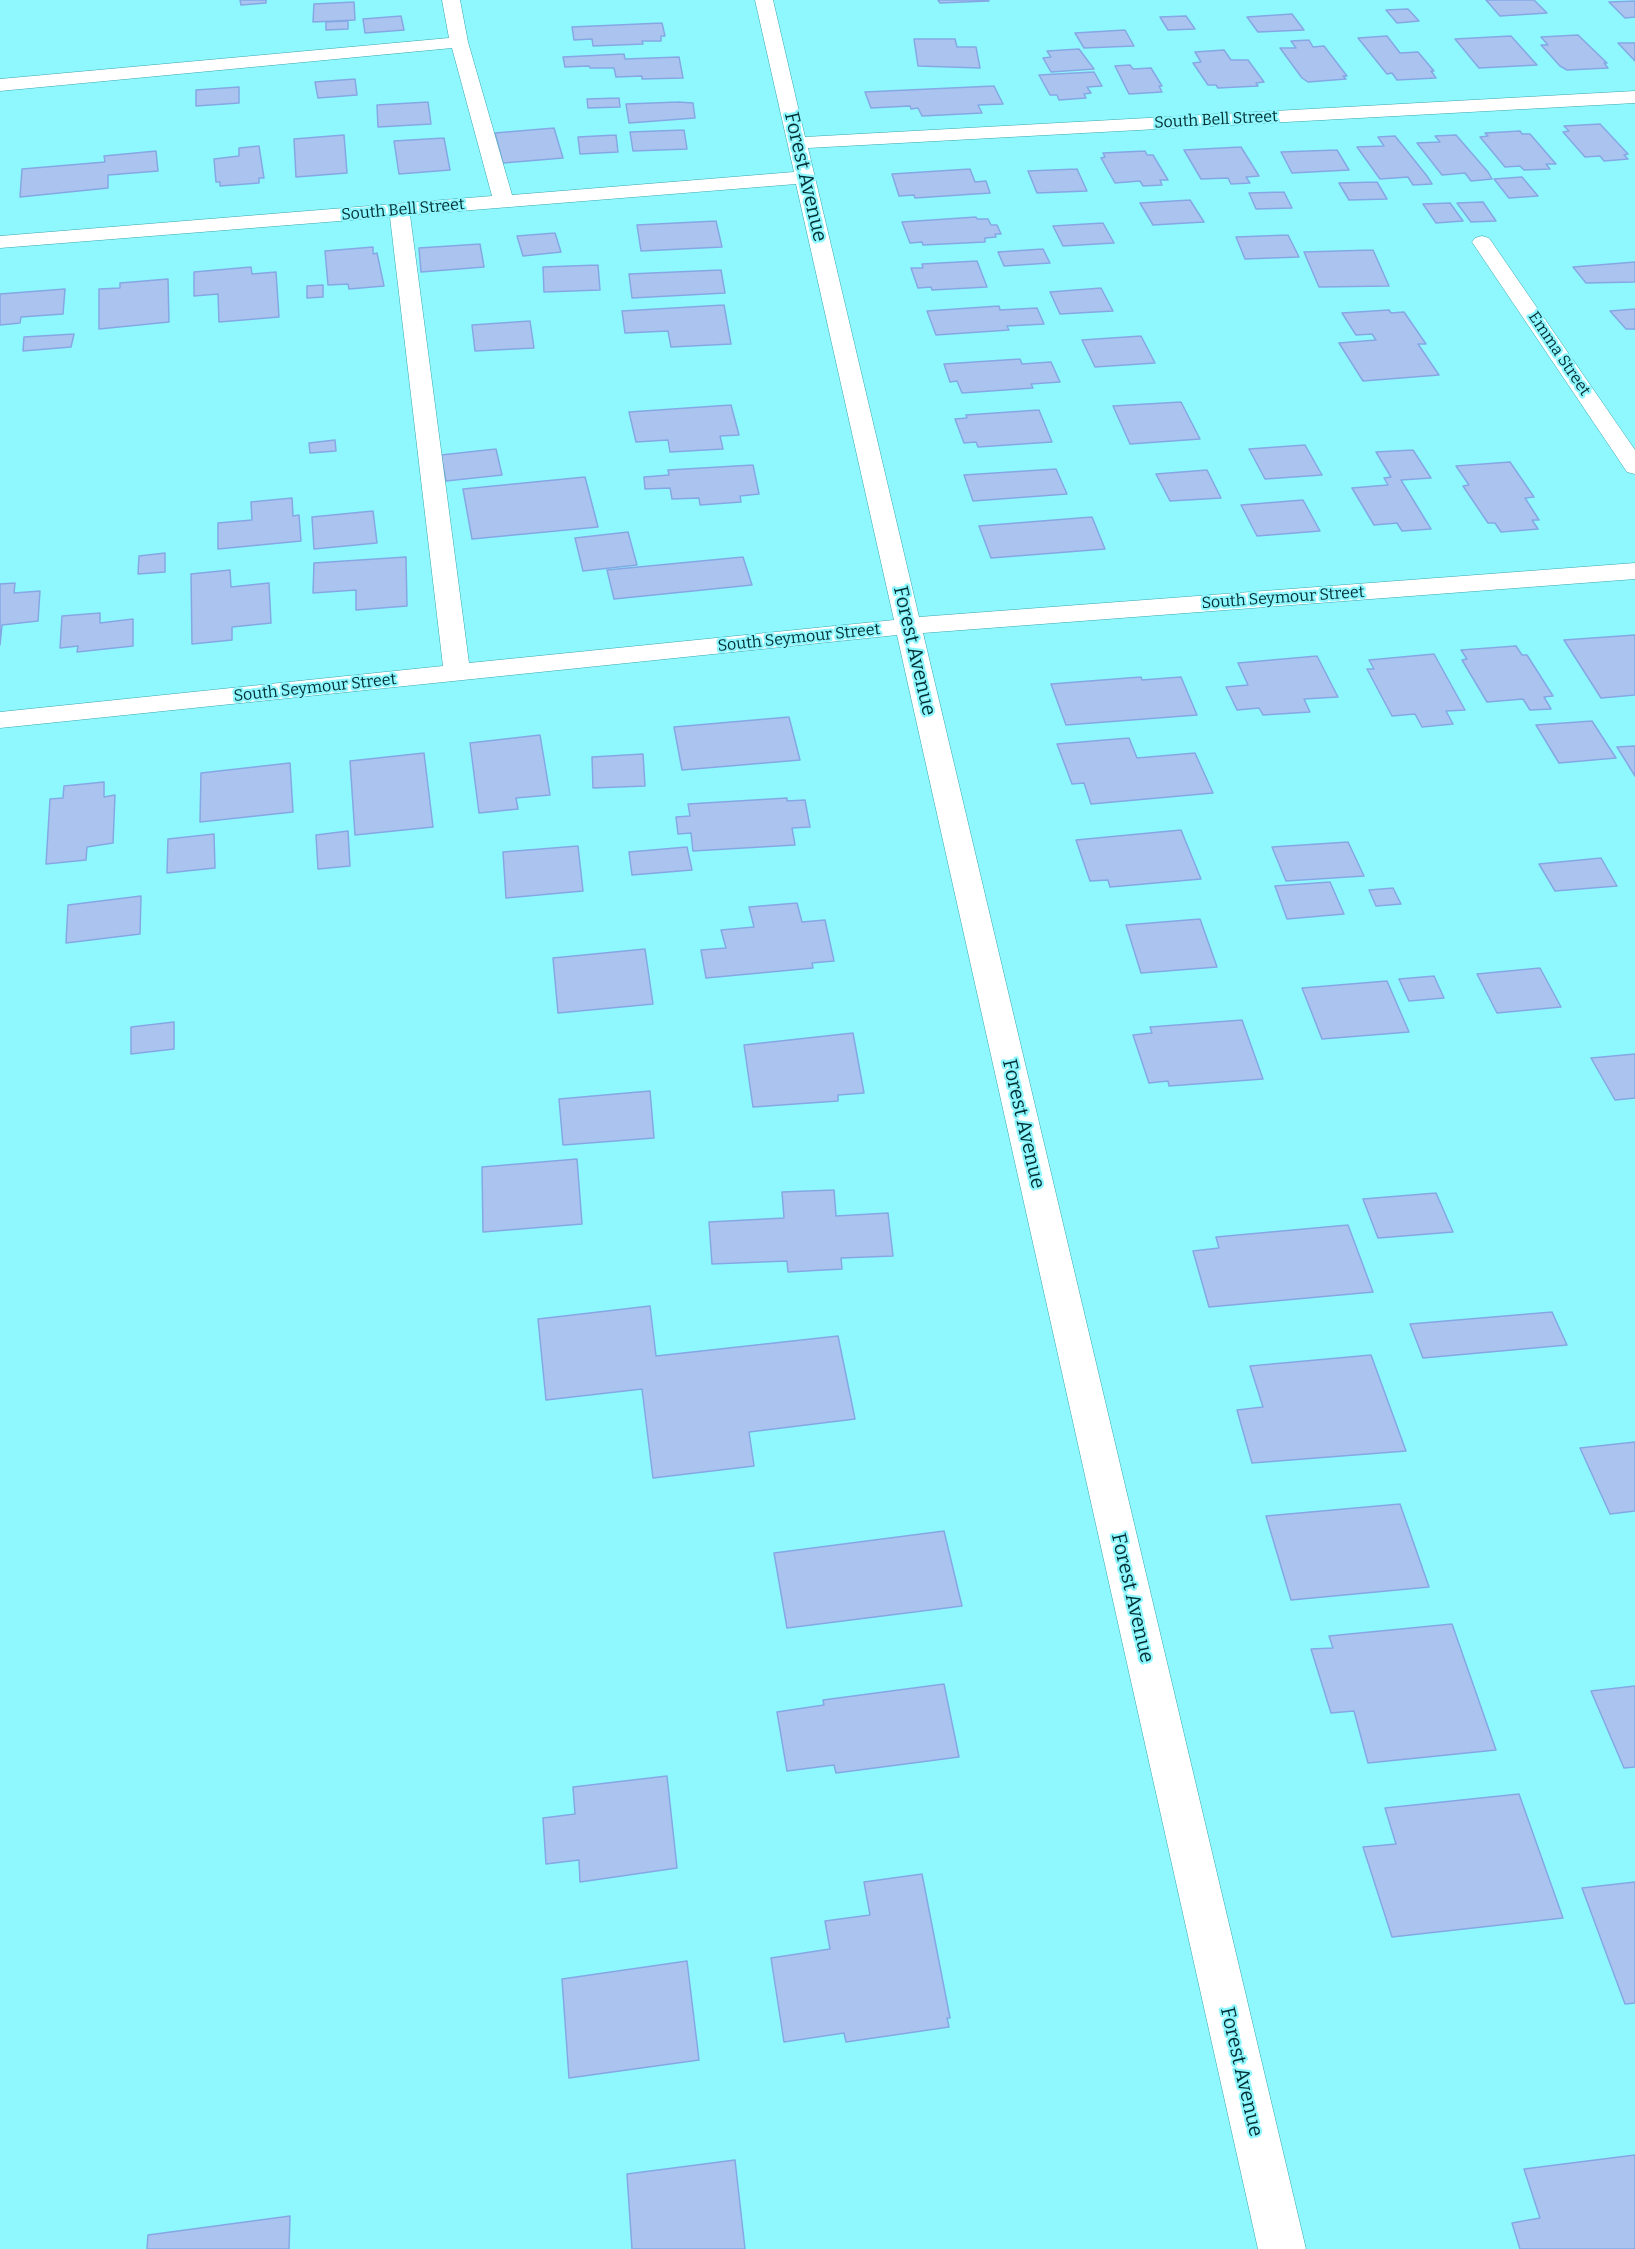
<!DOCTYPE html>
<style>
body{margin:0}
canvas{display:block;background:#8ff7fe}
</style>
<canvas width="1635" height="2249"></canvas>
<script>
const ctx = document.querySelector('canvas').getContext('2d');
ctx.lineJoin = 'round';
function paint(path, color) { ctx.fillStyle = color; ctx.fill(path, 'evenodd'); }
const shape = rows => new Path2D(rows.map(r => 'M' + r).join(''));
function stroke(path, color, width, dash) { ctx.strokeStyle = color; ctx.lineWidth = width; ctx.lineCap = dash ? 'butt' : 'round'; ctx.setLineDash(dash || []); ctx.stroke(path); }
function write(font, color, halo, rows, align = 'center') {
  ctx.font = font + ' Bitter,serif'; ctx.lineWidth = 4.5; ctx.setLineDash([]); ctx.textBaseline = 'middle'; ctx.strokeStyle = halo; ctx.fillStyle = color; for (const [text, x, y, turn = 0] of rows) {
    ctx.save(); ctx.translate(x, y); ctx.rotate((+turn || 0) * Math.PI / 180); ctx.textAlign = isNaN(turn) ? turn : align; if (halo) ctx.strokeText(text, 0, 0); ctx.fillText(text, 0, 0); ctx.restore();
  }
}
const building = shape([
 [240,0,266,0,266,3,241,5,240,0],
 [938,0,988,0,989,1,940,3,938,0],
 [1486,0,1534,0,1547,13,1500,16,1486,0],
 [1635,1,1635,17,1625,18,1609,2,1635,1],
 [354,2,355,20,313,22,314,4,354,2],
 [1408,9,1419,21,1397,23,1386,10,1408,9],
 [1292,14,1304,30,1258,32,1247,17,1292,14],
 [401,16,404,30,365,33,363,19,401,16],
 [1186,16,1195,29,1168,30,1160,17,1186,16],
 [348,21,348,29,326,30,326,22,348,21],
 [662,23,665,36,661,36,661,41,642,41,643,44,593,46,592,39,574,40,572,27,662,23],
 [1125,30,1134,46,1084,48,1075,33,1125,30],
 [1578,35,1607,63,1604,63,1608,68,1567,70,1560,66,1541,45,1548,45,1541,37,1578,35],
 [1387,36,1400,53,1418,52,1434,71,1431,71,1436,78,1397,80,1392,73,1387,74,1358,38,1387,36],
 [1511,36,1537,65,1479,68,1455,39,1511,36],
 [914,39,955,39,957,47,976,47,980,68,918,66,914,39],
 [1309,40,1313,47,1324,46,1347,76,1343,76,1346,79,1308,82,1302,78,1280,48,1296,48,1291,41,1309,40],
 [1618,43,1635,43,1635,61,1618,43],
 [1079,49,1094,69,1051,72,1043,58,1051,57,1047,51,1079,49],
 [1224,50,1231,60,1248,60,1264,82,1256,83,1258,86,1218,88,1216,85,1208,85,1193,63,1201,62,1195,52,1224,50],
 [624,54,625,59,679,57,683,78,642,79,642,76,616,77,614,68,590,68,589,66,565,67,563,57,624,54],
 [1130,65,1133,69,1151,68,1162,86,1159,86,1162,92,1129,94,1115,66,1130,65],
 [1094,72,1102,86,1087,87,1091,93,1084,94,1086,98,1059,100,1057,95,1050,95,1039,75,1094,72],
 [355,79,357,95,318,98,315,82,355,79],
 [994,86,1003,104,978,105,982,113,922,116,918,108,911,109,910,106,871,108,865,92,994,86],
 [239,87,239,103,196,106,196,90,239,87],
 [619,98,620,107,588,108,587,99,619,98],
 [428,102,431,124,378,127,377,105,428,102],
 [678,102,693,103,695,118,629,123,626,104,678,102],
 [1600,124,1628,154,1624,155,1628,159,1604,161,1600,156,1585,157,1563,132,1569,131,1564,126,1600,124],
 [554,128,563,158,503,163,495,133,554,128],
 [684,130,687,149,633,151,630,132,684,130],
 [1520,131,1522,134,1530,134,1556,164,1546,164,1550,169,1524,170,1520,166,1505,167,1480,137,1488,136,1485,133,1520,131],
 [344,135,347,173,296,177,294,139,344,135],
 [616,135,618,152,580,154,578,137,616,135],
 [1456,135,1488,172,1492,179,1471,181,1465,173,1442,175,1417,143,1440,142,1435,136,1456,135],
 [1395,136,1427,176,1432,184,1413,185,1408,177,1380,179,1357,147,1384,146,1378,137,1395,136],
 [444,138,450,170,399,174,394,141,444,138],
 [259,146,264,178,259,178,259,183,220,186,220,182,216,182,214,159,239,156,239,148,259,146],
 [1241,147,1259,176,1246,177,1250,183,1231,184,1228,178,1201,179,1184,150,1241,147],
 [1337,150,1349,170,1292,173,1281,152,1337,150],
 [156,151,158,171,108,175,108,188,20,197,22,169,105,162,104,156,156,151],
 [1145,151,1147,155,1153,155,1168,180,1160,180,1162,185,1143,186,1140,181,1115,183,1101,158,1105,157,1103,153,1145,151],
 [970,169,975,182,986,181,990,193,915,198,914,195,899,196,892,174,970,169],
 [1077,169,1087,191,1037,193,1028,171,1077,169],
 [1522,177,1538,196,1509,198,1494,179,1522,177],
 [1377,182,1387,199,1349,200,1339,183,1377,182],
 [1284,192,1292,208,1256,209,1249,193,1284,192],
 [1190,200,1204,222,1153,225,1140,203,1190,200],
 [1483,202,1496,221,1471,222,1457,203,1483,202],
 [1450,203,1463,221,1436,223,1423,204,1450,203],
 [976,217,977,219,988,219,991,225,997,225,1001,234,995,234,996,237,985,238,985,242,923,245,922,242,910,243,902,222,976,217],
 [716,221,722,247,641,251,637,225,716,221],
 [1103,223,1114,243,1063,246,1053,226,1103,223],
 [555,233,561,252,523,256,517,236,555,233],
 [1288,235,1299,257,1245,259,1236,237,1288,235],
 [480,244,484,267,421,272,419,248,480,244],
 [373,247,373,254,377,253,384,286,349,289,348,284,328,285,325,251,373,247],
 [1043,249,1050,263,1004,266,998,252,1043,249],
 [1373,250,1389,286,1319,287,1304,252,1373,250],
 [977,261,987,287,932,290,931,287,918,288,911,268,923,268,922,264,977,261],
 [1635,262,1635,282,1586,283,1573,267,1635,262],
 [598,265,600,290,544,292,543,267,598,265],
 [251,267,252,274,276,272,279,317,219,322,218,294,194,296,194,272,251,267],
 [721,270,725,293,632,298,629,274,721,270],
 [168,279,169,322,99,329,99,289,120,288,120,283,168,279],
 [323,285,323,297,307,298,307,286,323,285],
 [1101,288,1113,311,1060,314,1050,292,1101,288],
 [65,289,63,314,21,317,20,323,0,325,0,294,65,289],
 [724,305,731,344,671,347,668,331,625,333,622,311,724,305],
 [999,306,1000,310,1037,308,1044,324,1007,326,1009,330,936,335,927,311,999,306],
 [1635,309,1635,329,1626,329,1610,311,1635,309],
 [1389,310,1391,313,1404,312,1426,344,1418,344,1439,375,1363,381,1339,343,1376,340,1372,334,1356,335,1342,313,1389,310],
 [530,321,534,348,475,351,472,325,530,321],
 [74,334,71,347,23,351,24,337,74,334],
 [1141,336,1155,363,1095,367,1082,340,1141,336],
 [1020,359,1022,364,1051,362,1060,382,1031,384,1033,388,962,393,957,381,950,382,944,364,1020,359],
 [1181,402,1200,439,1130,444,1113,406,1181,402],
 [731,405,739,435,720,436,723,449,670,452,668,440,636,442,629,412,731,405],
 [1039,410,1052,442,978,447,976,442,964,443,955,419,967,418,966,415,1039,410],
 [335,440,336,451,310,453,309,443,335,440],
 [1305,445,1322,475,1265,479,1249,449,1305,445],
 [496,449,502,475,446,481,441,455,496,449],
 [1413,450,1431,478,1401,480,1431,529,1402,531,1397,523,1374,525,1352,488,1388,485,1384,478,1391,477,1376,452,1413,450],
 [1510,462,1534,497,1525,498,1539,520,1532,520,1538,529,1501,532,1495,523,1488,523,1463,486,1469,485,1456,466,1510,462],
 [753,465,759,494,740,496,741,502,700,505,699,498,672,499,670,488,645,489,644,477,669,475,668,470,753,465],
 [1056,469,1067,494,973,501,964,475,1056,469],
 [1207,470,1221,498,1170,501,1156,474,1207,470],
 [585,477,598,527,472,539,463,489,585,477],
 [292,498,293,516,299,515,301,541,218,549,218,523,252,520,251,502,292,498],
 [1303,500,1320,531,1257,536,1241,505,1303,500],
 [373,511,377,543,314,549,312,517,373,511],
 [1092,517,1105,549,991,558,979,526,1092,517],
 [628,532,637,565,583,571,575,538,628,532],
 [165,553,165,572,138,574,139,556,165,553],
 [406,557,407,606,356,610,356,590,313,593,314,563,406,557],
 [743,557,752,585,614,599,607,570,743,557],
 [230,570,231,587,269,583,271,623,232,627,232,640,192,644,191,574,230,570],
 [15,583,14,593,40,591,38,621,2,625,0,645,0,584,15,583],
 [100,613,100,623,133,619,133,646,77,652,78,646,60,648,62,616,100,613],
 [1635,635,1635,695,1601,698,1564,640,1635,635],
 [1516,646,1522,655,1527,655,1553,696,1544,697,1551,709,1530,710,1523,699,1487,702,1462,660,1467,659,1461,650,1516,646],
 [1434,654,1465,710,1446,711,1453,724,1422,727,1415,714,1392,716,1367,669,1374,669,1369,660,1434,654],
 [1317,656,1338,697,1304,699,1310,712,1263,715,1259,708,1237,710,1226,687,1248,685,1238,663,1317,656],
 [1141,677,1142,680,1181,677,1197,715,1066,725,1051,684,1141,677],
 [789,717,800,760,682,770,674,727,789,717],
 [1592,721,1616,758,1559,763,1536,725,1592,721],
 [540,735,550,795,516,798,518,809,479,813,470,743,540,735],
 [1129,738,1137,758,1195,753,1213,793,1091,804,1084,783,1072,784,1057,744,1129,738],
 [1635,746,1635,776,1617,747,1635,746],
 [424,753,433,827,355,835,350,761,424,753],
 [643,754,645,786,593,788,592,757,643,754],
 [290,763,293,812,200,822,201,773,290,763],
 [104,782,104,797,115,795,113,843,87,847,86,860,46,864,50,799,63,798,64,786,104,782],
 [787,798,787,801,805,800,810,827,792,828,795,845,693,851,691,833,678,834,676,817,690,816,688,804,787,798],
 [1181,830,1201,879,1110,887,1108,880,1090,881,1076,840,1181,830],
 [348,831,350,866,318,869,316,835,348,831],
 [214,834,215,868,167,873,168,839,214,834],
 [1348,842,1364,876,1286,881,1272,847,1348,842],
 [578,846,583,891,506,898,503,852,578,846],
 [687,847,692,870,632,875,629,852,687,847],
 [1601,858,1617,886,1555,891,1539,864,1601,858],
 [1330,882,1344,914,1287,919,1275,886,1330,882],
 [1393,888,1401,904,1376,906,1369,890,1393,888],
 [141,896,140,934,66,943,68,905,141,896],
 [797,903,802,922,825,920,834,961,812,963,813,968,706,978,701,950,726,948,721,930,754,927,749,907,797,903],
 [1200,919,1217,967,1141,973,1126,925,1200,919],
 [645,949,653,1004,558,1013,553,958,645,949],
 [1540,968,1561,1007,1497,1013,1477,974,1540,968],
 [1434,976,1444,998,1409,1001,1399,979,1434,976],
 [1387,981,1409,1032,1322,1039,1302,988,1387,981],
 [1242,1020,1263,1079,1169,1086,1168,1081,1149,1083,1133,1035,1152,1033,1150,1027,1242,1020],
 [174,1022,174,1049,131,1054,131,1027,174,1022],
 [853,1033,864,1093,838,1095,838,1101,753,1107,744,1045,853,1033],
 [1635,1054,1635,1098,1615,1100,1591,1058,1635,1054],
 [650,1091,654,1138,563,1145,559,1099,650,1091],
 [577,1159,582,1224,483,1232,482,1167,577,1159],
 [834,1190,836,1216,888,1213,893,1256,841,1258,842,1269,788,1272,787,1261,712,1264,709,1222,784,1218,782,1192,834,1190],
 [1436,1193,1453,1232,1378,1238,1363,1199,1436,1193],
 [1348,1225,1373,1292,1209,1307,1193,1251,1219,1248,1216,1237,1348,1225],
 [650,1306,656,1356,838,1336,855,1419,749,1432,754,1466,653,1478,642,1389,546,1400,538,1319,650,1306],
 [1552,1312,1567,1345,1423,1358,1410,1324,1552,1312],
 [1371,1355,1406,1451,1252,1463,1237,1410,1263,1407,1250,1366,1371,1355],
 [1635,1442,1635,1511,1610,1514,1580,1448,1635,1442],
 [1400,1504,1429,1587,1291,1600,1266,1516,1400,1504],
 [944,1531,962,1606,787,1628,774,1553,944,1531],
 [1452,1624,1496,1750,1368,1763,1354,1711,1331,1713,1311,1649,1333,1648,1329,1636,1452,1624],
 [944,1684,959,1757,836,1773,834,1765,787,1771,777,1712,824,1705,823,1700,944,1684],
 [1635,1686,1635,1767,1624,1768,1591,1691,1635,1686],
 [667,1776,677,1868,580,1882,579,1860,546,1864,543,1818,575,1814,573,1787,667,1776],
 [1519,1794,1563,1918,1392,1937,1363,1847,1396,1844,1385,1808,1519,1794],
 [922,1874,950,2018,947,2018,949,2027,846,2042,844,2033,784,2042,771,1958,830,1949,825,1921,870,1915,864,1882,922,1874],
 [1635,1882,1635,2003,1625,2004,1582,1888,1635,1882],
 [687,1961,699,2060,569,2078,562,1979,687,1961],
 [1635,2155,1635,2249,1520,2249,1512,2223,1540,2218,1524,2169,1635,2155],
 [735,2160,745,2249,632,2249,627,2174,735,2160],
 [290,2216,289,2249,147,2249,148,2235,290,2216]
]);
paint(building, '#abc4ef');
stroke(building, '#85a8e5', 1.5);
const minor = shape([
 [442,0,460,0,468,42,512,195,794,172,755,0,773,0,805,137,1635,91,1635,103,808,148,919,617,1635,563,1635,579,923,633,1306,2249,1258,2249,897,635,0,728,0,712,443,666,390,217,0,248,0,236,492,196,452,48,0,91,0,79,449,38,442,0],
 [796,184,894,620,469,663,410,215,796,184],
 [1482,236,1489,238,1635,450,1635,474,1627,472,1472,242,1475,238,1482,236]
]);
stroke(minor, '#39a7af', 1);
paint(minor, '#fff');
write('16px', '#003033', '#8ff7fe', [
 ["South Bell Street",1216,120,-3],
 ["South Bell Street",403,210,-5],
 ["Emma Street",1559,354,56],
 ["South Seymour Street",1283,598,-4],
 ["South Seymour Street",799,638,-6],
 ["South Seymour Street",315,688,-6]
]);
write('20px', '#003033', '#8ff7fe', [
 ["Forest Avenue",805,177,77],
 ["Forest Avenue",914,651,77],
 ["Forest Avenue",1023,1124,77],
 ["Forest Avenue",1132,1598,77],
 ["Forest Avenue",1241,2072,77]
]);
</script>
